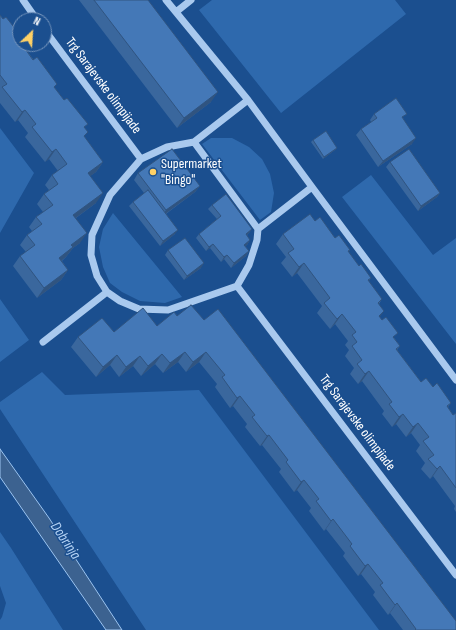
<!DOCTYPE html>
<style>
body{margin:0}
#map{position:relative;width:456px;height:630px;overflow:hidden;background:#1b4f8f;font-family:"Sofia Sans Condensed",sans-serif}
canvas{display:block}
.north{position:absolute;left:12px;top:12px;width:40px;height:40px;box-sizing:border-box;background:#1b4f8f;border:1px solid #7695bc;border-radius:50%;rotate:25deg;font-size:11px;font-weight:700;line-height:16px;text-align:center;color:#fff}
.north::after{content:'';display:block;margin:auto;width:14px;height:18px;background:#ffd166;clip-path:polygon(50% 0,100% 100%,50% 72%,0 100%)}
</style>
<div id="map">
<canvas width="456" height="630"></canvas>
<div class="north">N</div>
</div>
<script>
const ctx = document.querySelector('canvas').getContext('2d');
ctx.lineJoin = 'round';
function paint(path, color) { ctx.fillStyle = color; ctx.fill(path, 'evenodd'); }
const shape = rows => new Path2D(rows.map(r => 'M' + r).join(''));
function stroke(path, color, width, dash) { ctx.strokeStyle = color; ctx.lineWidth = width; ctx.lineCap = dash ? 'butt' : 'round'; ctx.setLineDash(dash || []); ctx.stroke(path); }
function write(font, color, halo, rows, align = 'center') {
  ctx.font = font + ' "Sofia Sans Condensed",sans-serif'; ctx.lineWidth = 3; ctx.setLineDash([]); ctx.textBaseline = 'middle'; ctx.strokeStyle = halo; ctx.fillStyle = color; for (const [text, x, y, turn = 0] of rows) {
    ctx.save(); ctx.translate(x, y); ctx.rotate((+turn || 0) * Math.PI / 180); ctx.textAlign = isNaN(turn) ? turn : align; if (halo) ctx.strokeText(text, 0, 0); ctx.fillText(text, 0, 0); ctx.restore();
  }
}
paint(shape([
 [212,0,395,0,406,14,281,113,199,10],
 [0,128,34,173,0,233],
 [211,138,232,138,249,147,262,159,270,174,274,193,271,212,260,220,202,144],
 [371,175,433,255,456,238,456,344,342,197],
 [113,213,182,297,165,303,140,301,122,292,110,283,103,267,99,247,103,229],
 [0,299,29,340,0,362],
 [42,372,65,395,199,390,379,630,146,630,0,409,0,402],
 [0,532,11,548,63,630,0,630,0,620,2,617,6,603,0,586]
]), '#2e69ad');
const water = shape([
 [0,449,49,518,122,630,106,630,0,477,0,449]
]);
paint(water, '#3c6290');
stroke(water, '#9cc4f0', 1);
stroke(shape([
 [23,0,37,20],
 [166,0,248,100],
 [176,12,191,0],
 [44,29,141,159],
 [248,100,312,187,258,229,257,240,249,265,237,286,168,310,139,309,120,301,107,292,97,276,91,255,92,235,110,195,141,159,167,147,194,142,248,100],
 [194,142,258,229],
 [312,187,456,380],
 [237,286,456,575],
 [43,342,107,292]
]), '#a9c9ee', 7);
paint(shape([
 [79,0,148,0,211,102,177,128],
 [0,15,24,47,85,128,84,137,103,162,96,172,90,176,96,203,76,218,80,243,73,248,66,257,62,261,68,270,61,280,37,298,13,266,20,256,26,252,20,245,27,235,32,231,29,227,36,217,43,212,37,204,44,194,49,190,45,185,52,175,58,171,49,159,45,162,25,137,28,133,18,120,15,122,0,103],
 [374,114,403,118,412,144,378,167,356,135,361,129,371,122,370,120],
 [313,140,337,148,335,150,323,159,311,142],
 [390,162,440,193,437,197,418,211,386,167],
 [138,173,200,186,195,192,166,214,175,234,160,246,129,206,133,202,144,193,134,180],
 [212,205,252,229,249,233,247,235,250,240,247,245,245,246,249,251,246,256,231,268,224,259,221,262,210,248,206,251,196,238,199,234,217,219,208,209],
 [315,221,350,250,348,252,359,266,371,278,368,282,382,299,379,304,380,318,400,346,397,350,421,382,433,387,451,403,448,407,453,415,456,413,456,512,454,509,455,506,433,476,430,479,421,469,425,463,416,451,420,445,411,433,406,437,396,424,392,427,382,414,384,411,362,381,358,384,350,374,354,368,345,356,349,350,345,345,348,341,335,324,330,329,317,313,322,306,297,273,292,277,281,263,286,257,276,244,283,234],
 [168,250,201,268,184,280,165,255],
 [174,312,456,630,403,630,390,613,388,615,373,595,375,592,361,574,358,576,343,556,345,553,326,529,324,531,309,511,311,508,297,490,294,492,279,472,281,469,262,445,260,446,245,427,247,424,233,406,230,408,215,387,217,384,199,362,186,372,178,362,163,373,155,364,141,376,133,366,119,377,110,365,96,377,71,347,78,337,157,326]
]), '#3a679d');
paint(shape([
 [218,92,211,102,177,128,184,118],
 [25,110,18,120,15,122,22,112],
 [416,138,412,144,378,167,383,161],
 [337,148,335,150,323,159,324,157],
 [56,149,49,159,45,162,52,152],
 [103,162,96,172,81,183,88,173],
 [200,186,195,192,161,217,166,210],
 [103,193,96,203,66,225,73,215],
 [440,193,437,197,418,211,421,206],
 [252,229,249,233,242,239,246,234],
 [178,230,175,234,160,246,163,241],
 [87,233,80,243,73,248,66,257,52,268,59,258,71,245],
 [250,240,247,245,241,249,244,245],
 [213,244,210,248,206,251,209,247],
 [249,251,246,256,231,268,234,263],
 [227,255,224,259,221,262,224,257],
 [204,263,201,268,184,280,187,276],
 [304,263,297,273,292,277,299,267],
 [68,270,61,280,37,298,44,288],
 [384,311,377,321,379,316],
 [342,314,335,324,330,329,337,319],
 [185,352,178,362,163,373,170,363],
 [206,352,199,362,186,372,193,362],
 [162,354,155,364,141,376,148,366],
 [117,355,110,365,96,377,103,367],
 [140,356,133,366,119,377,126,367],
 [369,371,362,381,358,384,365,374],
 [240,396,233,406,230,408,237,398],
 [403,414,396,424,392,427,399,417],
 [418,423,411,433,406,437,413,427],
 [269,435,262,445,260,446,267,436],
 [440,466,433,476,430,479,437,469],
 [304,480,297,490,294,492,301,482],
 [333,519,326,529,324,531,331,521],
 [368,564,361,574,358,576,365,566],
 [397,603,390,613,388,615,395,605]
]), '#305480');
const building = shape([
 [94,0,148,0,218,92,184,118,94,0],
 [0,15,3,19,6,17,20,35,20,44,26,44,23,46,33,60,37,57,57,84,54,87,64,100,67,98,88,124,84,127,88,132,84,136,103,162,88,173,103,193,73,215,87,233,71,245,73,247,59,258,68,270,44,288,20,256,35,245,27,235,42,224,36,217,53,205,44,194,58,184,52,175,67,164,56,149,52,152,32,127,36,124,25,110,22,112,2,87,7,84,0,75,0,15],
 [396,98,407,114,402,117,416,138,383,161,361,129,377,118,374,114,396,98],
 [326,131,337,148,324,157,313,140,326,131],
 [172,149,200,186,166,210,138,173,172,149],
 [409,149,440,193,421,206,390,162,409,149],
 [148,190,178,230,163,241,133,202,148,190],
 [226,194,252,229,246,234,250,240,244,245,249,251,234,263,227,255,224,257,213,244,209,247,199,234,221,216,212,205,226,194],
 [310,214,315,221,320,217,335,238,339,235,350,250,348,251,359,266,361,264,371,278,368,280,382,299,378,303,384,311,379,316,382,320,386,317,398,333,393,337,400,346,396,349,421,382,426,378,433,387,437,383,451,403,447,406,453,415,456,413,456,488,440,466,437,469,428,459,434,455,423,441,429,437,418,423,413,427,403,414,399,417,389,404,392,402,369,371,365,374,357,364,362,360,352,346,357,342,352,335,356,332,342,314,337,319,324,303,330,298,304,263,299,267,288,253,294,249,283,234,310,214],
 [185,238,204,263,187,276,168,250,185,238],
 [191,305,204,320,218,309,456,621,456,630,415,630,416,629,397,603,395,605,380,585,383,583,368,564,365,566,350,546,352,544,333,519,331,521,316,501,319,499,304,480,301,482,286,462,288,460,269,435,267,436,252,417,255,415,240,396,237,398,222,377,225,375,206,352,193,362,185,352,170,363,162,354,148,366,140,356,126,367,117,355,103,367,78,337,102,318,114,332,143,308,157,326,174,312,177,316,191,305]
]);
paint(building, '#4478b7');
stroke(building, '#305480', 1);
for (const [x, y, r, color] of [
 [153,172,4,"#ffd166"]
]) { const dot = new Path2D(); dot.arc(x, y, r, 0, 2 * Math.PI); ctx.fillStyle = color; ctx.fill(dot); stroke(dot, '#1b4f8f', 1.5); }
write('14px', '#fff', '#1b4f8f', [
 ["Trg Sarajevske olimpijade",103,86,53],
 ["Trg Sarajevske olimpijade",357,423,53]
]);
write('14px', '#fff', '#1b4f8f', [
 ["Supermarket",161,164],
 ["\"Bingo\"",161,180]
], 'left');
write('italic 15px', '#b5d3f5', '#1b4f8f', [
 ["Dobrinja",65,541,56]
]);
</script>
